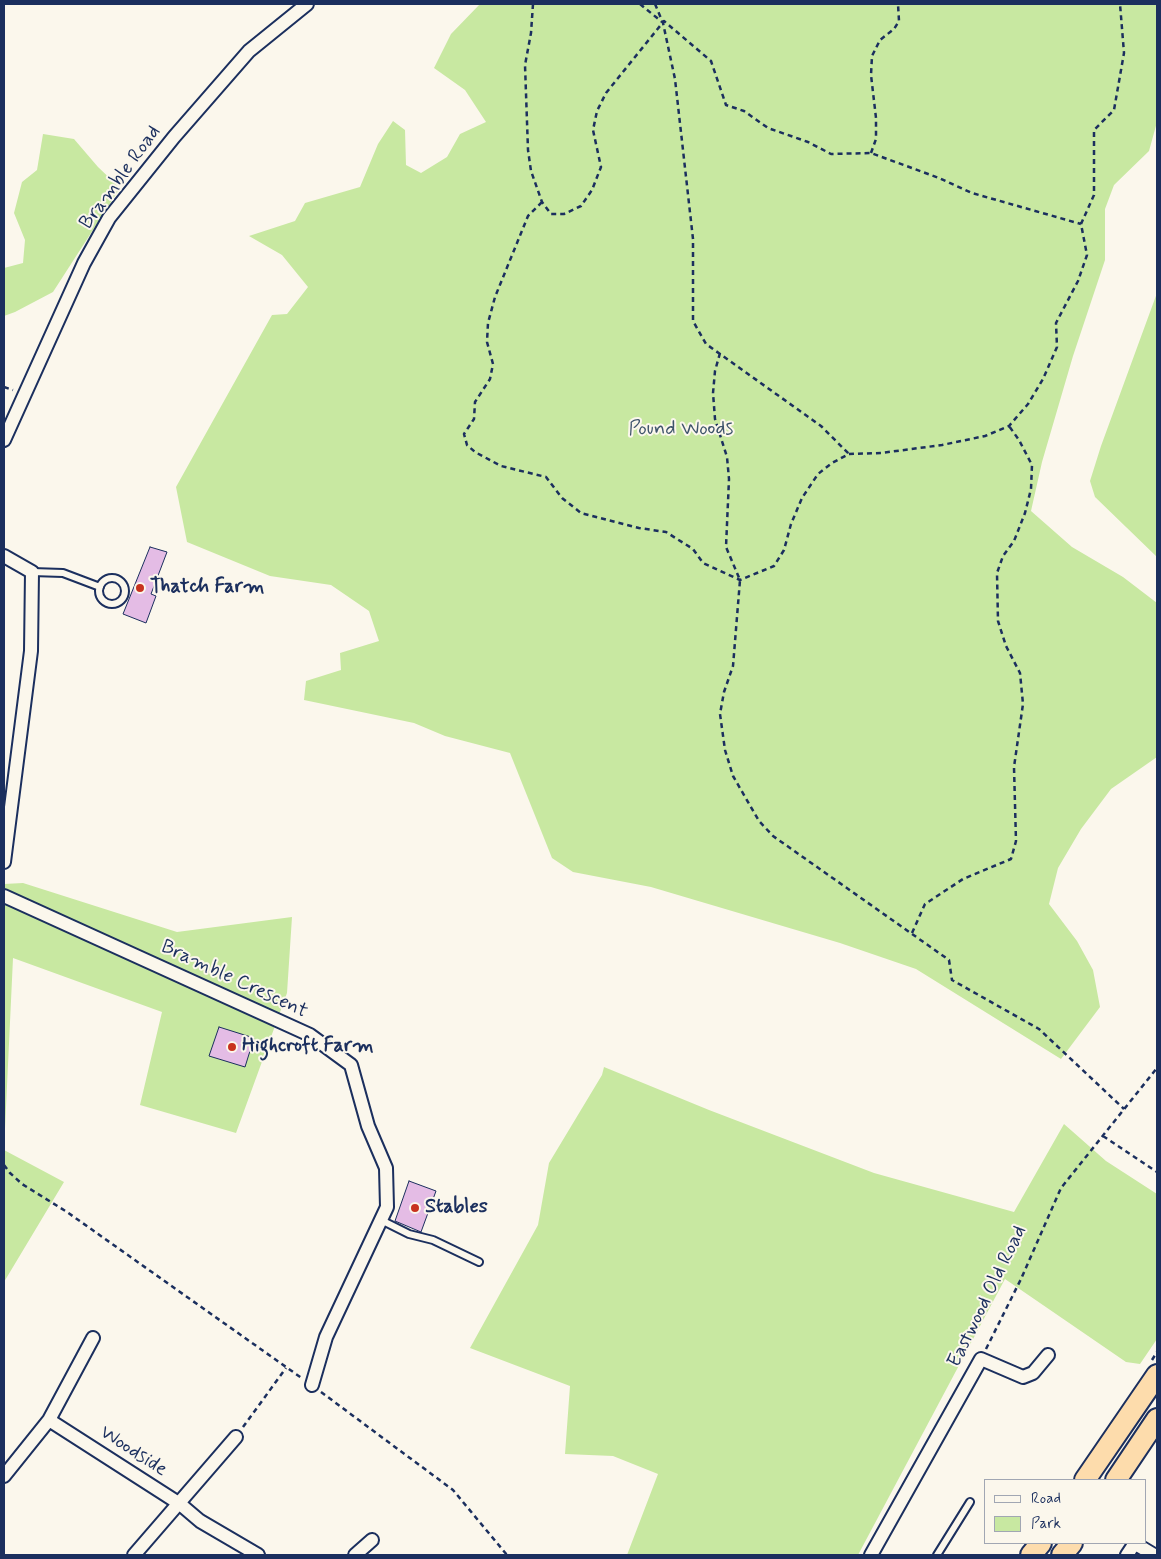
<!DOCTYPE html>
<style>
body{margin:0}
#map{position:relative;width:1161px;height:1559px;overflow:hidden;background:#fbf7ec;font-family:Mynerve,sans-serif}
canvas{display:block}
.frame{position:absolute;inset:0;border:5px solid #1b2f5e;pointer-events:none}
.legend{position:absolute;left:984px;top:1479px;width:162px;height:65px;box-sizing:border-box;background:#fbf7ec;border:1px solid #a1a7b3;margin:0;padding:6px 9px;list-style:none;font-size:15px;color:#1b2f5e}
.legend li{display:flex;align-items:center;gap:10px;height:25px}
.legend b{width:25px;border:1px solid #a1a7b3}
</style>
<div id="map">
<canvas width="1161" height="1559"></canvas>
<div class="frame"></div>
<ul class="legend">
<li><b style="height:6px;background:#fbf7ec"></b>Road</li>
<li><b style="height:14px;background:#c8e8a1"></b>Park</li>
</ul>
</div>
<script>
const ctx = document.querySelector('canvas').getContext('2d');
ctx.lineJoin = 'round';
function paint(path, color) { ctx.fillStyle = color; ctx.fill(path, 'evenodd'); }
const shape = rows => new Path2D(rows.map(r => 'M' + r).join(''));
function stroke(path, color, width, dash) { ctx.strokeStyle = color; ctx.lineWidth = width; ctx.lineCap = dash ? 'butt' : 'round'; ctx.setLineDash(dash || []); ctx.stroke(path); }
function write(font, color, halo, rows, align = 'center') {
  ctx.font = font + ' Mynerve,sans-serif'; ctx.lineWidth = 4; ctx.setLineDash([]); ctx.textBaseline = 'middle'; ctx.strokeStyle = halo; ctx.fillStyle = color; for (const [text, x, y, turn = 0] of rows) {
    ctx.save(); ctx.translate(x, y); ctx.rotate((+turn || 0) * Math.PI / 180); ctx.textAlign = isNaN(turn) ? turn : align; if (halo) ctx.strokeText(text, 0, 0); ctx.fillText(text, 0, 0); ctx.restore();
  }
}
paint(shape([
 [480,4,1157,4,1157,122,1149,151,1114,185,1105,209,1105,260,1073,356,1042,462,1031,511,1072,547,1123,577,1157,603,1157,757,1111,789,1081,829,1058,868,1049,904,1077,941,1093,970,1100,1007,1061,1059,916,969,840,943,651,887,573,872,552,858,510,753,445,736,414,723,304,700,306,681,341,670,340,653,379,641,369,611,331,585,270,576,187,542,176,487,272,315,287,314,308,287,282,255,249,236,295,221,305,203,360,187,378,144,393,121,405,130,406,165,421,173,447,157,460,134,486,122,465,90,434,68,451,34],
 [43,134,74,139,98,167,120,188,53,292,15,312,4,316,4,268,23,263,25,240,14,213,22,182,37,170],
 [1157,293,1157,557,1095,497,1090,481,1101,446],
 [23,883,177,932,292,917,287,993,236,1133,140,1105,162,1012,13,958,4,1150,64,1182,4,1282,4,884],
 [604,1067,709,1110,874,1173,1014,1212,1064,1124,1106,1161,1157,1194,1157,1339,1140,1364,1126,1362,1005,1279,858,1555,627,1555,658,1474,613,1456,565,1454,570,1386,470,1348,538,1225,549,1163,602,1075]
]), '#c8e8a1');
const building = shape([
 [150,547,167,552,151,594,156,596,146,623,123,614,150,547],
 [219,1027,254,1038,245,1067,209,1056,219,1027],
 [409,1181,436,1191,421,1232,395,1221,409,1181]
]);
paint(building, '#e4bce5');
stroke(building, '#1b2f5e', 1);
const service = shape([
 [32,572,63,573,100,587],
 '99 591a13 13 0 1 1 26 0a13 13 0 1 1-26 0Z',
 [381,1220,409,1234,433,1240,479,1262],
 [937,1555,970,1502]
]);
const minor = shape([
 [4,440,84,263,109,218,174,137,249,51,307,4],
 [4,556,32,572,31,651,4,862],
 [4,896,310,1035,351,1065,368,1126,386,1168,387,1207,326,1337,312,1385],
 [49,1420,180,1504,200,1521,258,1555],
 [4,1476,49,1420,93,1338],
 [1134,1543,1154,1555],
 [134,1555,236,1437],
 [355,1555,372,1540],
 [871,1555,981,1359,1023,1377,1033,1373,1048,1355],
 [1127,1555,1135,1543]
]);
const trunk = shape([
 [1085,1480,1157,1375],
 [1116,1480,1157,1419],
 [1031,1555,1041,1543],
 [1062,1555,1072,1543]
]);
stroke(service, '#1b2f5e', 10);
stroke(minor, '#1b2f5e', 16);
stroke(trunk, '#1b2f5e', 24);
stroke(shape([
 [533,4,531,33,525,65,528,150,531,171,542,202,551,214,564,214,581,206,592,190,601,167,593,130,597,111,606,93,664,21,711,61,726,105,744,111,768,128,808,142,831,154,871,153,939,178,972,193,1081,224],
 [640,4,662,22],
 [655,4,663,23,675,79,693,239,693,321,706,344,821,426,849,454],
 [871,153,876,139,876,118,871,75,872,56,880,40,894,29,899,21,898,4],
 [542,202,528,216,495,297,488,323,487,342,493,364,490,379,475,402,474,419,464,434,467,445,475,452,501,466,546,477,562,498,581,513,639,528,666,532,693,549,703,563,740,580,774,566,784,550,791,524,802,498,818,474,832,463,849,454,881,453,942,445,985,436,1009,426,1028,404,1043,379,1057,347,1056,323,1078,281,1087,255,1081,224,1094,195,1094,130,1114,110,1124,53,1120,4],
 [720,353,715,371,713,393,715,419,727,457,729,479,726,547,740,580,733,666,724,692,720,714,725,750,733,776,759,821,773,836,949,960,952,980,1039,1029,1124,1109],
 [4,387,13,390],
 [912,933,925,904,963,879,1011,859,1016,841,1014,767,1023,704,1020,673,1006,646,998,621,997,573,1003,556,1014,541,1025,513,1031,489,1032,465,1019,440,1009,426],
 [1103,1136,1157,1172],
 [4,1165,10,1173,22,1184,67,1212,303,1379],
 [986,1349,1021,1279,1061,1188,1157,1068],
 [1152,1360,1157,1352],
 [321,1392,453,1490,507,1555],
 [243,1427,286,1368]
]), '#1b2f5e', 2.5, [5, 4]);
stroke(service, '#fbf7ec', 6);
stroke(minor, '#fbf7ec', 12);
stroke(trunk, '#fddcac', 20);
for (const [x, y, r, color] of [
 [140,588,5,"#c8321e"],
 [232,1047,5,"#c8321e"],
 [415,1208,5,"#c8321e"]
]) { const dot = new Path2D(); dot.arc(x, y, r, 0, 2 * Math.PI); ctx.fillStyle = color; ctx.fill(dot); stroke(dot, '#fbf7ec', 2); }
write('20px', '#1b2f5e', '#fbf7ec', [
 ["Bramble Road",121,178,-54],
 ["Bramble Crescent",234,980,25],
 ["Eastwood Old Road",988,1297,-64],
 ["Woodside",133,1452,33]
]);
write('20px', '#3e546b', '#fbf7ec', [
 ["Pound Woods",681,430]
]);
write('bold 20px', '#1b2f5e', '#fbf7ec', [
 ["Thatch Farm",150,588],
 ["Highcroft Farm",242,1047],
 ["Stables",425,1208]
], 'left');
</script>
